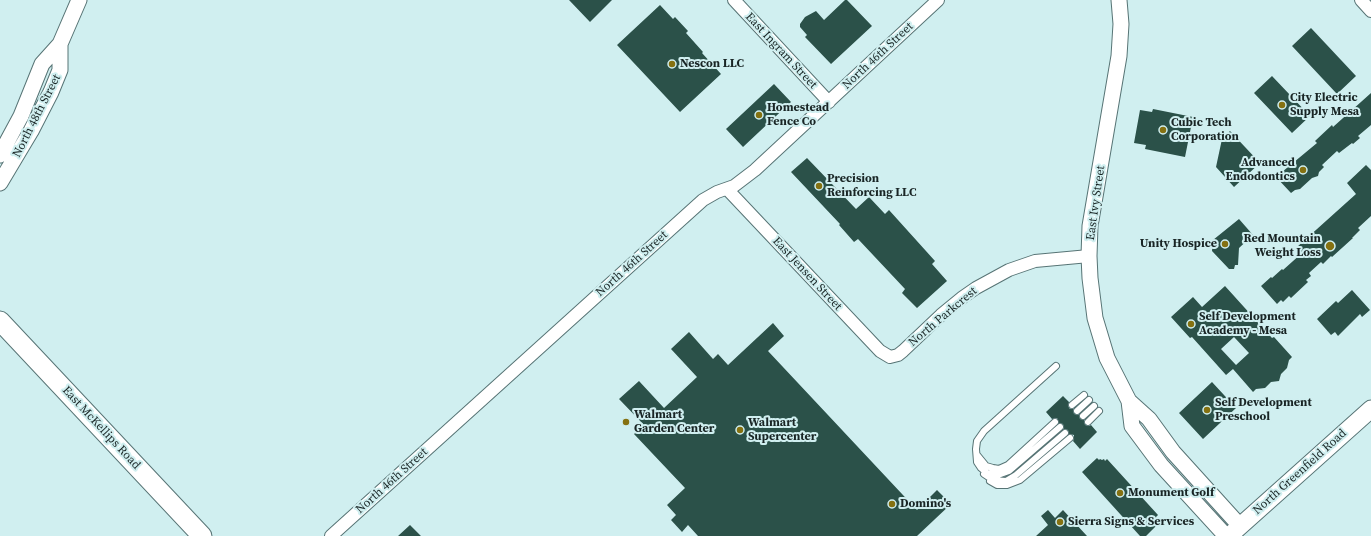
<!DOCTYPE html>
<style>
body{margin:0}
canvas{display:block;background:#d0eff0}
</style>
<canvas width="1371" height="536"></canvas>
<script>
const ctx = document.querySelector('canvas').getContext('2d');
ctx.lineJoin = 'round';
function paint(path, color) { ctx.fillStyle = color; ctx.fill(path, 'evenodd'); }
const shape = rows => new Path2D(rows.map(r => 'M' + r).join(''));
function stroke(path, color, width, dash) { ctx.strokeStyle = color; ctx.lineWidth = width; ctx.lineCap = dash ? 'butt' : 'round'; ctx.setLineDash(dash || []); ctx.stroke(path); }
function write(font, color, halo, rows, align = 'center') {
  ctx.font = font + ' "Source Serif 4",serif'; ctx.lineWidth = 4; ctx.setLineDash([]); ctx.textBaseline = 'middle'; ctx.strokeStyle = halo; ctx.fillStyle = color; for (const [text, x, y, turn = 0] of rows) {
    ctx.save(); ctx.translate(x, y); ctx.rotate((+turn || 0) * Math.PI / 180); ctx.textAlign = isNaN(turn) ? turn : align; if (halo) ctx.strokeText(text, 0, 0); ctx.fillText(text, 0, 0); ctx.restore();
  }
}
paint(shape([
 [569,0,612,0,590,22],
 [845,0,847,0,872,26,831,64,805,37,807,35,800,27,800,24,805,17,816,11,824,20],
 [660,5,673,19,675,17,688,31,686,33,703,52,702,53,721,74,680,112,617,45],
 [1311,28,1356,76,1337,94,1292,46],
 [1272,76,1310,116,1292,133,1254,93],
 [774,84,791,102,743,147,726,129],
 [1371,93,1371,125,1358,136,1360,138,1353,144,1352,143,1339,153,1337,151,1322,165,1324,167,1319,172,1318,176,1312,178,1300,189,1295,190,1291,193,1276,177,1317,143,1315,141,1332,125,1333,127],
 [1153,109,1193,117,1185,157,1145,149,1146,145,1134,143,1140,110,1152,112],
 [1230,131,1260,163,1234,187,1216,167,1222,139],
 [807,158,856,209,869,197,885,214,889,210,935,261,932,264,947,281,917,308,902,293,905,289,858,239,854,242,839,225,840,224,791,172],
 [1366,165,1371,170,1371,216,1358,228,1360,230,1352,238,1353,238,1332,257,1331,256,1323,264,1321,262,1309,273,1311,276,1306,280,1308,282,1291,298,1289,296,1283,302,1281,300,1277,304,1261,286,1271,277,1272,278,1282,269,1283,270,1302,253,1297,247,1356,194,1347,183],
 [1239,219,1253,235,1239,248,1238,265,1235,265,1234,269,1229,269,1212,251,1213,240],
 [1225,286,1272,338,1274,337,1292,357,1289,360,1287,368,1281,374,1279,381,1271,382,1265,388,1256,389,1253,392,1233,369,1226,375,1192,337,1190,338,1171,317,1193,297,1202,307],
 [1234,337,1249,353,1236,365,1221,349],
 [1352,290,1370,310,1362,317,1360,314,1338,336,1335,332,1331,335,1317,319,1336,301,1338,303],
 [773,323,784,336,768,351,917,510,937,490,951,504,917,536,698,536,688,525,682,532,671,520,676,515,667,505,685,488,634,434,644,425,619,399,639,381,664,408,697,377,671,349,689,332,713,359,718,354,728,365],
 [1212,382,1236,408,1203,439,1179,413],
 [1063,396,1069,402,1068,406,1070,409,1073,409,1074,414,1079,415,1080,419,1084,420,1085,425,1089,426,1091,425,1097,432,1080,449,1073,441,1074,439,1074,435,1069,434,1068,430,1064,429,1063,424,1059,423,1057,418,1052,419,1046,412],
 [1097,458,1099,460,1100,459,1102,460,1104,459,1105,461,1107,459,1158,515,1156,517,1157,519,1155,523,1157,525,1146,536,1140,536,1082,472],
 [1048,510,1055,518,1063,510,1087,536,1036,536,1048,525,1041,516],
 [410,525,421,536,398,536]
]), '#2b5149');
const service = shape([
 [1056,366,984,431,977,441,976,449,977,462,981,468,987,473,998,475,1009,471,1060,427],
 [1072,405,1084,395],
 [1077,411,1089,400],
 [1083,416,1094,406],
 [1088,422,1099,411],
 [977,455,986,466,993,468,999,469,1008,465,1055,422],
 [984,474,993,480,1006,481,1016,475,1065,433],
 [990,481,997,485,1007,485,1020,480,1070,438]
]);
const minor = shape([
 [734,0,829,102],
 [1361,0,1371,11],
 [727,189,880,351,890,357,898,355,903,351,941,315,963,297,976,288,1009,270,1035,261,1089,256],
 [331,536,703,200,717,192,734,186,755,170,938,0]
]);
const tertiary = shape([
 [1119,0,1121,24,1119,56,1090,226,1089,256,1090,278,1095,318,1107,358,1129,401,1132,426,1161,465,1226,536],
 [0,155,21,116,42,64,60,44],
 [0,183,31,131,51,92,60,70,60,44,79,0],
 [1129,401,1149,419,1173,452,1240,526]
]);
const secondary = shape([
 [1229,536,1371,409]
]);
const primary = shape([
 [0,321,202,536]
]);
stroke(service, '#577475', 8);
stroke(minor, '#577475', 14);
stroke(tertiary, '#577475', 17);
stroke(secondary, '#577475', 19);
stroke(primary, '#577475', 21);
stroke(service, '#fff', 6);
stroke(minor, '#fff', 12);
stroke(tertiary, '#fff', 15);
stroke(secondary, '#fff', 17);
stroke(primary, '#fff', 19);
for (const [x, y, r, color] of [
 [672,64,4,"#857111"],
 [1282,105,4,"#857111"],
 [759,115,4,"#857111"],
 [1163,130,4,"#857111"],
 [1303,170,4,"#857111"],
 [819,186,4,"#857111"],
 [1225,244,4,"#857111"],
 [1330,246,5,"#857111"],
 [1191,324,4,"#857111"],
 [1207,410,4,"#857111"],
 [626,422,4,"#857111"],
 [740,430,4,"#857111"],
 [1120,493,4,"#857111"],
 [892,504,4,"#857111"],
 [1060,522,4,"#857111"]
]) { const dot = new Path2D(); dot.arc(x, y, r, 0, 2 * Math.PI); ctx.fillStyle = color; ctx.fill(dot); stroke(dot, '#d0eff0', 1.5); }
write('12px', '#192525', '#d0eff0', [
 ["East Ingram Street",781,51,47],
 ["North 46th Street",878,56,-43],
 ["North 48th Street",37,116,-63],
 ["East Ivy Street",1096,203,-82],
 ["North 46th Street",632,264,-42],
 ["East Jensen Street",807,274,47],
 ["North Parkcrest",943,317,-40],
 ["East McKellips Road",101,428,47],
 ["North Greenfield Road",1300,472,-42],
 ["North 46th Street",392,481,-42]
]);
write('bold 12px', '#192525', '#d0eff0', [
 ["Nescon LLC",680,64],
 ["City Electric",1290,98],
 ["Supply Mesa",1290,112],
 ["Homestead",767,108],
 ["Fence Co",767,122],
 ["Cubic Tech",1171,123],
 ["Corporation",1171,137],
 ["Advanced",1295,163,"right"],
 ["Endodontics",1295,177,"right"],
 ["Precision",827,179],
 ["Reinforcing LLC",827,193],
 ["Red Mountain",1321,239,"right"],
 ["Weight Loss",1321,253,"right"],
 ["Unity Hospice",1217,244,"right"],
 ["Self Development",1199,317],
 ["Academy - Mesa",1199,331],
 ["Self Development",1215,403],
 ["Preschool",1215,417],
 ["Walmart",634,415],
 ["Garden Center",634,429],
 ["Walmart",748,423],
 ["Supercenter",748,437],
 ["Monument Golf",1128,493],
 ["Domino's",900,504],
 ["Sierra Signs & Services",1068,522]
], 'left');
</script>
